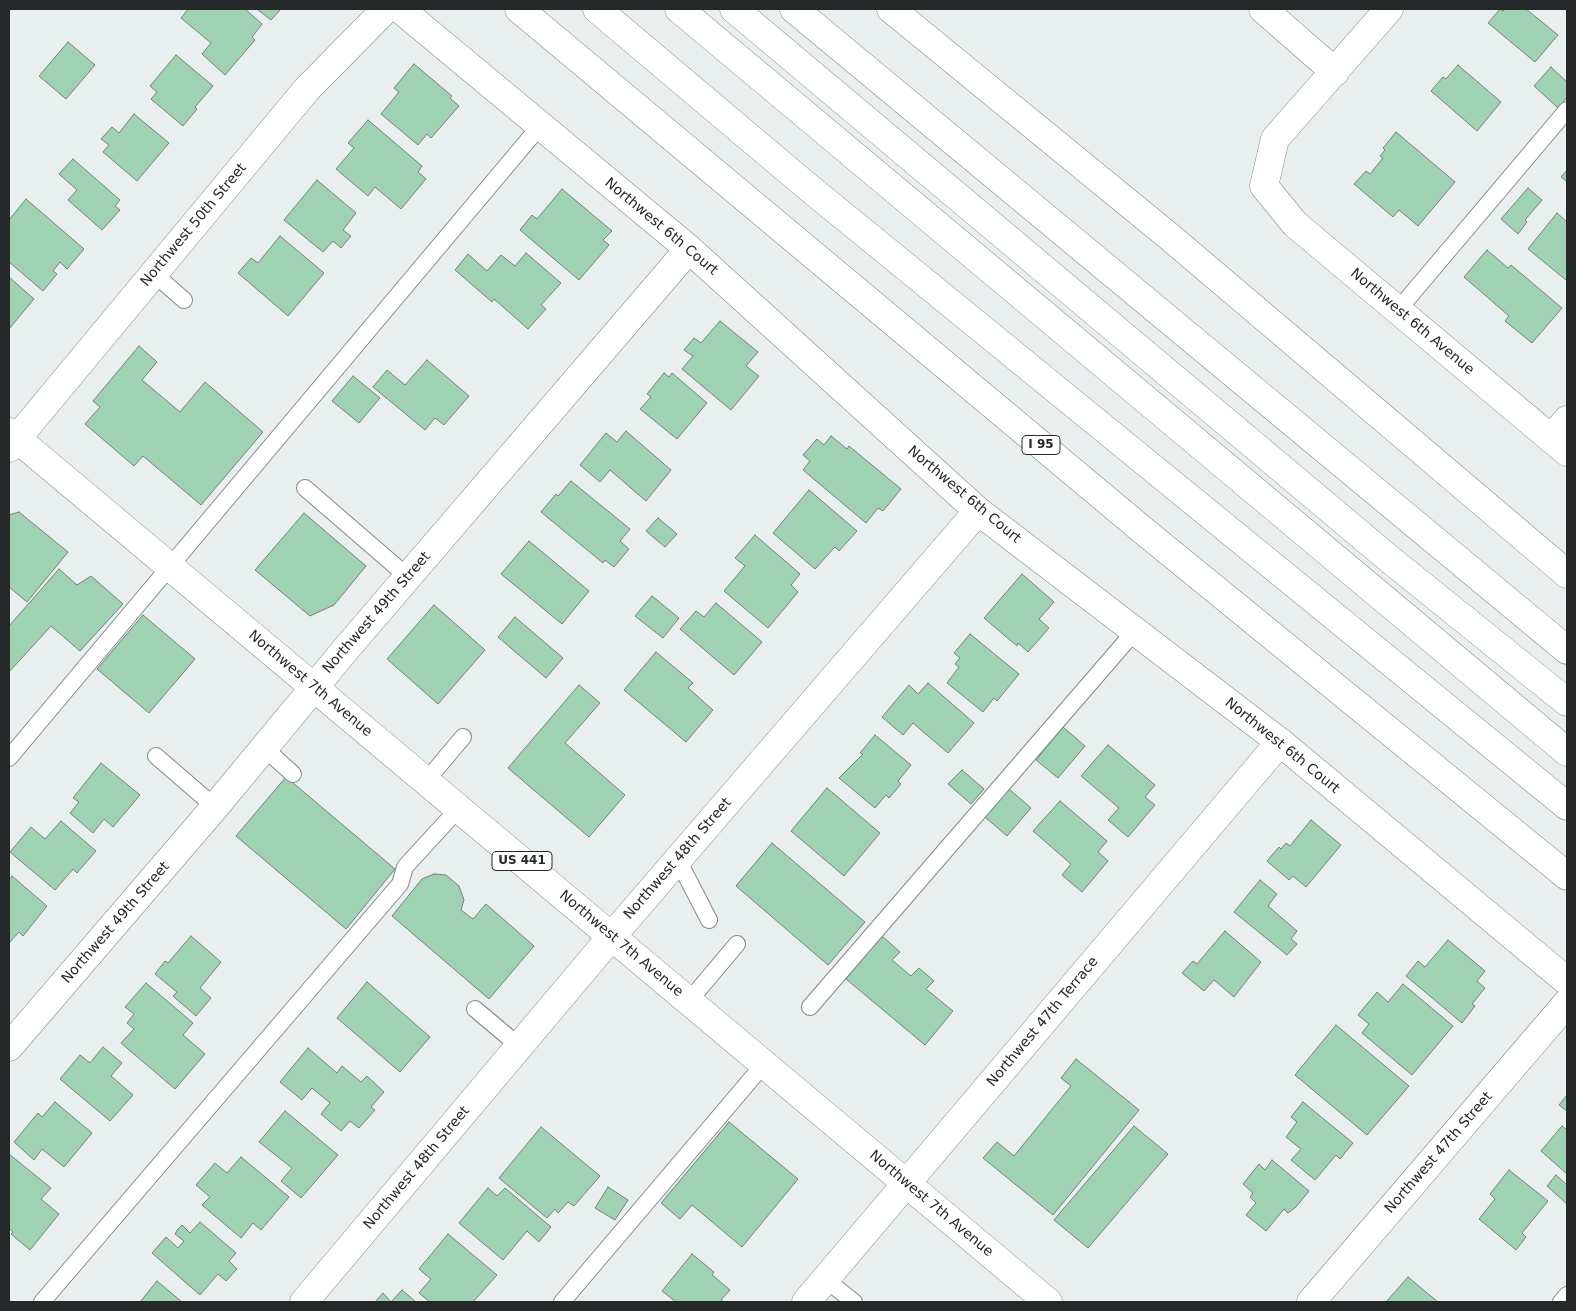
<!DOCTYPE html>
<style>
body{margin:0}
#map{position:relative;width:1576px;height:1311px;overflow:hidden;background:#e8efee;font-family:"DejaVu Sans",sans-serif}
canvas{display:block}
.frame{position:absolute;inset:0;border:10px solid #252828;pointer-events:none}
</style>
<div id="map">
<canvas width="1576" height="1311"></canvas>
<div class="frame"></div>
</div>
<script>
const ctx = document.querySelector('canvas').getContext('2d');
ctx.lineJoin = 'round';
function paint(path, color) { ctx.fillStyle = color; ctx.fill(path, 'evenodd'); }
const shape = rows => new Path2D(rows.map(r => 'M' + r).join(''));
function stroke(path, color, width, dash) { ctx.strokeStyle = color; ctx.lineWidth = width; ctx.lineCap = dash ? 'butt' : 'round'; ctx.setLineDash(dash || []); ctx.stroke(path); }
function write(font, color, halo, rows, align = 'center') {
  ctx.font = font + ' "DejaVu Sans",sans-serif'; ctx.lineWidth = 5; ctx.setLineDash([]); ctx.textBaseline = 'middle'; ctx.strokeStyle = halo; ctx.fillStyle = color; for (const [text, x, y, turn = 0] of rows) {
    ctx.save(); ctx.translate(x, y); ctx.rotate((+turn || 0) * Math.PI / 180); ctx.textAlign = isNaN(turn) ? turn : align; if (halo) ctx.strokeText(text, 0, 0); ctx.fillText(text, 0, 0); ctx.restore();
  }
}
const building = shape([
 [188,9,245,9,262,24,252,37,255,40,225,75,202,54,211,43,181,18,188,9],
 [257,9,281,9,271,20,257,9],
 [1500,9,1503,11,1505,9,1526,9,1558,35,1535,62,1488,23,1500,9],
 [68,42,95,65,66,99,39,76,68,42],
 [176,55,213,86,195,107,197,109,183,126,151,99,157,92,150,86,176,55],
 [414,64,452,96,450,98,459,106,431,138,427,134,418,145,381,114,399,92,394,88,414,64],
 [1458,65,1501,102,1477,131,1431,91,1443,77,1446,79,1458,65],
 [1551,67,1567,82,1567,97,1558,108,1534,86,1551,67],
 [134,114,169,143,137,181,103,152,109,145,101,139,112,127,119,133,134,114],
 [368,120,422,166,418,172,426,179,401,209,375,187,368,196,336,169,354,148,348,143,368,120],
 [1396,132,1455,182,1418,226,1399,210,1393,217,1354,184,1366,171,1370,174,1383,158,1380,156,1385,150,1383,148,1396,132],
 [73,159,120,200,115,206,120,210,102,230,68,200,77,190,59,174,73,159],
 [1567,170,1567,182,1561,177,1567,170],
 [317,180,356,213,343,230,351,236,341,248,333,241,323,252,284,220,317,180],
 [1528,188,1542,200,1525,220,1527,222,1518,234,1501,219,1528,188],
 [562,189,612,231,603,240,609,245,579,280,520,230,532,215,537,219,562,189],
 [26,199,84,249,67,269,60,262,53,271,57,274,43,291,9,262,9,220,26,199],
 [1557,213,1567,222,1567,278,1566,280,1528,249,1557,213],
 [280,236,324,273,288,316,238,273,251,258,258,263,280,236],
 [1487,250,1508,268,1511,265,1562,308,1532,343,1505,321,1509,316,1464,277,1487,250],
 [526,253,561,283,541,305,546,309,528,329,494,299,492,302,455,270,468,254,487,271,501,255,515,266,526,253],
 [9,277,34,299,9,329,9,277],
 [720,321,758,352,746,366,759,376,731,410,682,369,693,356,684,350,694,338,701,343,720,321],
 [139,346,157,362,142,380,180,412,205,382,263,432,201,505,143,456,134,466,85,424,100,407,93,401,139,346],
 [427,360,469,396,444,425,435,418,425,430,373,387,387,370,405,385,427,360],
 [664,373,669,377,672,373,707,403,677,439,640,409,651,397,647,394,664,373],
 [353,376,380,398,359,423,332,401,353,376],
 [626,431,671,470,646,501,610,470,600,482,580,465,606,433,617,442,626,431],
 [831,436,847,449,849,446,901,489,883,511,878,508,866,523,803,470,810,461,803,455,817,439,824,445,831,436],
 [571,481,630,529,620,541,629,549,614,567,605,560,603,563,541,512,556,494,558,496,571,481],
 [809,490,857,531,839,551,835,547,815,569,773,533,809,490],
 [19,512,68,552,27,602,9,587,9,515,19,512],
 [304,513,366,566,334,605,310,616,255,570,304,513],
 [658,518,677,534,665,547,646,531,658,518],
 [755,535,800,574,791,585,798,592,768,628,724,591,745,566,735,558,755,535],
 [529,541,589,591,562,624,501,574,529,541],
 [59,569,77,585,91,576,123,604,80,651,51,626,9,672,9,626,59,569],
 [1022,574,1054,602,1039,619,1049,628,1028,652,1018,643,1017,646,984,618,1022,574],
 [652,596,679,618,663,638,635,616,652,596],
 [716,603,762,642,734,675,680,629,696,611,704,617,716,603],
 [434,605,485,650,438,704,387,659,434,605],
 [143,615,195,659,149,713,97,669,143,615],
 [515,617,563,658,546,678,498,637,515,617],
 [970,634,1019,674,997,701,994,698,983,712,947,683,959,667,955,664,960,658,954,653,970,634],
 [656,652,693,683,688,688,713,710,686,742,624,690,656,652],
 [928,683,974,723,948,753,913,723,903,735,882,717,909,685,918,694,928,683],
 [579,685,600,703,565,743,625,795,589,837,508,768,579,685],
 [1063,727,1085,746,1058,778,1036,760,1063,727],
 [875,735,911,765,898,781,901,784,889,798,886,795,875,808,839,778,863,754,860,753,875,735],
 [1108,745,1155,785,1145,797,1155,805,1128,837,1108,820,1119,808,1081,776,1108,745],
 [101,763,140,795,113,827,104,819,93,833,70,813,79,802,73,798,101,763],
 [962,770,984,789,971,804,948,784,962,770],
 [286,777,395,869,346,929,236,836,286,777],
 [827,788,880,833,844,876,791,831,827,788],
 [1009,789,1031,808,1007,836,985,817,1009,789],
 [1060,801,1107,841,1098,852,1108,861,1082,892,1062,875,1071,864,1033,831,1060,801],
 [1311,820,1341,845,1306,887,1293,876,1289,880,1267,861,1279,847,1281,849,1286,843,1290,846,1311,820],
 [61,821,96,851,77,873,73,869,55,890,10,852,31,827,45,839,61,821],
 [772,843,865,922,828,965,736,886,772,843],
 [434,874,446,875,459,886,464,900,461,910,473,919,486,904,534,946,489,999,392,916,422,879,434,874],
 [12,876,47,906,23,936,19,932,9,943,9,880,12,876],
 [1260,880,1277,894,1268,906,1297,931,1291,939,1297,944,1287,955,1234,912,1260,880],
 [1225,931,1261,962,1234,997,1214,980,1204,991,1182,973,1193,961,1197,964,1225,931],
 [191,936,221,962,200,988,211,998,196,1016,173,996,177,992,155,974,165,961,168,963,191,936],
 [882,936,900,952,892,960,911,976,919,968,934,981,926,989,953,1011,925,1045,846,979,882,936],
 [1448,940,1485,971,1477,981,1485,988,1472,1004,1475,1006,1462,1023,1406,976,1418,961,1425,967,1448,940],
 [367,982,430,1037,400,1072,337,1018,367,982],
 [146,983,193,1023,183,1035,205,1054,175,1089,121,1043,134,1029,127,1023,134,1014,125,1007,146,983],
 [1403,984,1453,1026,1412,1075,1362,1033,1369,1024,1358,1015,1377,992,1388,1002,1403,984],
 [1336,1025,1409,1086,1367,1135,1295,1075,1336,1025],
 [103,1047,122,1063,111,1076,133,1095,110,1121,60,1079,80,1055,90,1063,103,1047],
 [308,1048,337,1073,342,1066,361,1082,367,1076,384,1092,371,1107,375,1110,359,1128,350,1121,341,1131,321,1114,330,1103,312,1088,302,1100,280,1082,308,1048],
 [1076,1059,1139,1110,1053,1215,983,1158,997,1142,1014,1156,1071,1086,1061,1078,1076,1059],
 [1567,1095,1567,1111,1559,1105,1567,1095],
 [55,1102,92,1133,64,1167,42,1149,34,1160,14,1142,38,1113,42,1117,55,1102],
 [1303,1102,1353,1143,1340,1159,1336,1155,1315,1180,1291,1160,1301,1149,1286,1137,1297,1122,1291,1117,1303,1102],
 [285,1111,338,1155,301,1198,281,1181,292,1168,259,1142,285,1111],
 [729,1122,798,1179,742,1247,692,1205,680,1219,661,1203,729,1122],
 [1134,1126,1168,1154,1088,1248,1054,1220,1134,1126],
 [1562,1126,1567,1130,1567,1174,1541,1151,1562,1126],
 [541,1127,600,1176,574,1206,568,1202,558,1213,555,1209,547,1218,499,1178,541,1127],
 [9,1154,51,1188,41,1199,59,1214,30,1250,11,1234,13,1232,9,1228,9,1154],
 [241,1157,289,1197,261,1230,253,1223,241,1238,202,1205,210,1197,196,1185,215,1163,227,1173,241,1157],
 [1272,1160,1309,1191,1296,1207,1288,1213,1284,1209,1266,1231,1246,1215,1256,1203,1250,1197,1253,1193,1243,1184,1259,1164,1265,1170,1272,1160],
 [1509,1170,1548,1201,1522,1233,1526,1237,1516,1250,1479,1219,1495,1199,1490,1194,1509,1170],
 [1556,1175,1567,1185,1567,1204,1547,1186,1556,1175],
 [608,1187,628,1200,615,1220,595,1208,608,1187],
 [488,1188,497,1196,505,1188,551,1227,539,1242,527,1231,503,1260,459,1223,488,1188],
 [200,1222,236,1253,229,1261,237,1269,226,1281,218,1274,200,1295,152,1253,166,1237,178,1248,184,1241,175,1234,178,1229,182,1225,190,1233,200,1222],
 [448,1234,497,1275,473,1302,430,1302,419,1293,431,1279,419,1269,448,1234],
 [692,1254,714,1272,712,1275,730,1290,721,1300,724,1302,676,1302,662,1291,692,1254],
 [1408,1277,1438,1302,1386,1302,1408,1277],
 [157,1281,182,1302,140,1302,157,1281],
 [402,1290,416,1302,375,1302,383,1293,391,1302,402,1290]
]);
paint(building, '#9fd1b3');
stroke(building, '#7a7f7c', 1);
const service = shape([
 [153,273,184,300],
 [1398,310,1567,110],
 [305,488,408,577],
 [263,747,293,774],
 [156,756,215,807],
 [9,758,540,126],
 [426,781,463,737],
 [678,860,709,920],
 [689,1001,737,944],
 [810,1007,1135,631],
 [475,1009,519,1046],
 [825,1279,854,1302],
 [42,1302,400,884,405,867,459,808],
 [562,1302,764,1064],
 [1561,1302,1567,1295]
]);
const minor = shape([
 [400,9,689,249,978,511,1280,742,1567,981],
 [1263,9,1335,72],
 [1389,9,1275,139,1264,186,1295,224,1567,452],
 [1551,439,1567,420],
 [9,448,307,89,386,9],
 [9,1047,215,807,346,649,689,249],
 [304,1302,612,936,978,511],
 [806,1302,1280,742],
 [1311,1302,1567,1003]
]);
const primary = shape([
 [9,432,1048,1302]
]);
const motorway = shape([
 [519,9,1145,532,1567,876],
 [597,9,808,187,1567,806],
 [679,9,1567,752],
 [734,9,1393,562,1567,702],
 [794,9,1567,650],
 [891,9,1171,238,1567,574]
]);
stroke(service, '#838a89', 18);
stroke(minor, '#838a89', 29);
stroke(primary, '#838a89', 29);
stroke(motorway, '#838a89', 29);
stroke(service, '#fff', 16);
stroke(minor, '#fff', 28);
stroke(primary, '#fff', 28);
stroke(motorway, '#fff', 28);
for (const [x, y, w] of [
 [1041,445,38],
 [522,861,60]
]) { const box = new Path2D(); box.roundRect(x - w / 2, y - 9.5, w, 19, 4); ctx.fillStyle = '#fff'; ctx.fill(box); stroke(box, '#252828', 1); }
write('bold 12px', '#252828', null, [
 ["I 95",1041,445],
 ["US 441",522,861]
]);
write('14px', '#252828', '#fff', [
 ["Northwest 50th Street",194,225,-50],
 ["Northwest 6th Court",661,227,40],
 ["Northwest 6th Avenue",1412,322,40],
 ["Northwest 6th Court",964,495,40],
 ["Northwest 49th Street",377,613,-49],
 ["Northwest 7th Avenue",310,684,40],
 ["Northwest 6th Court",1282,746,39],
 ["Northwest 48th Street",678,859,-49],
 ["Northwest 49th Street",116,923,-49],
 ["Northwest 7th Avenue",621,944,40],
 ["Northwest 47th Terrace",1043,1022,-50],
 ["Northwest 47th Street",1439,1153,-49],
 ["Northwest 48th Street",417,1168,-50],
 ["Northwest 7th Avenue",931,1204,40]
]);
</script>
